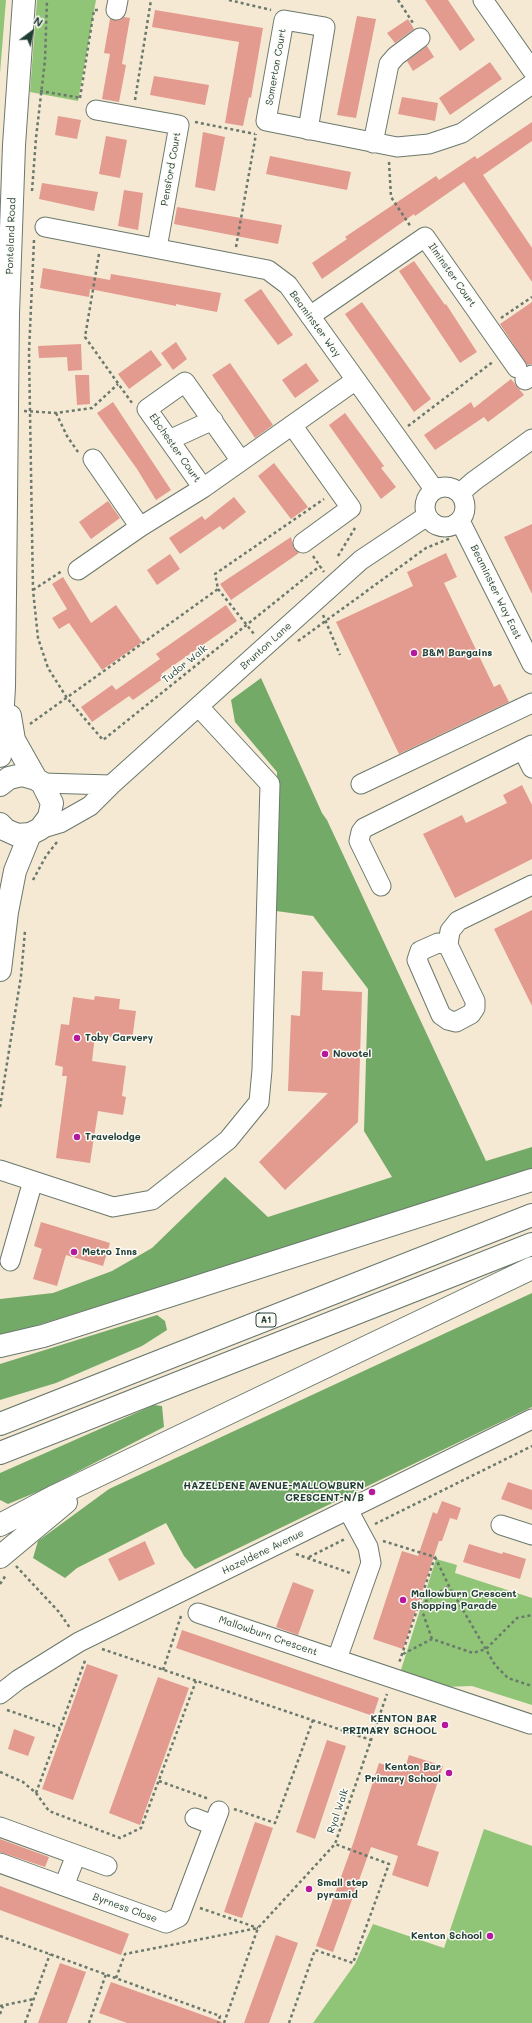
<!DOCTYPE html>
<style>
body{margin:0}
#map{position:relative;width:532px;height:2023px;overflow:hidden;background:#f5e9d3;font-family:Mali,sans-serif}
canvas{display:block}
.north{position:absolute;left:12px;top:12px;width:40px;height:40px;-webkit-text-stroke:3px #fdfcf7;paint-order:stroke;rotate:32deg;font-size:11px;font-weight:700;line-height:16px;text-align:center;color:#1f3d34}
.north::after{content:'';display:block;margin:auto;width:14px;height:18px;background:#1f3d34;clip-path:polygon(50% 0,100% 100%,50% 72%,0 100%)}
</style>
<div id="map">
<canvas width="532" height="2023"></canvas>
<div class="north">N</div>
</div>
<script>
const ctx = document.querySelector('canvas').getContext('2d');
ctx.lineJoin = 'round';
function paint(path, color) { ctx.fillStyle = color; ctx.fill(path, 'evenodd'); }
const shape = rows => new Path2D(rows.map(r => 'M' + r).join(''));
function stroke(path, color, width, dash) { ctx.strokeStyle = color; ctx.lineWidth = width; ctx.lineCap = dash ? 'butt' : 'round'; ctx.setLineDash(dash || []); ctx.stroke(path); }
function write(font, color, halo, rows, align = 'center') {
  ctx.font = font + ' Mali,sans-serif'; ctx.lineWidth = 3; ctx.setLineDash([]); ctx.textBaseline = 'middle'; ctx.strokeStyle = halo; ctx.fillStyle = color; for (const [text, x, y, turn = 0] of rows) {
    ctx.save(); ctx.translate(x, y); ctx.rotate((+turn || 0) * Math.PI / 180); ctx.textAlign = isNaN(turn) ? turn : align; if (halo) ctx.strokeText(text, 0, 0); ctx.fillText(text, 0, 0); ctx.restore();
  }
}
paint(shape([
 [0,0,6,0,0,73],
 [37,0,96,0,78,101,30,92],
 [436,1559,457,1565,455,1573,532,1598,532,1705,472,1686,444,1687,400,1673],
 [484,1829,532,1846,532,2023,313,2023,355,1964,373,1924,444,1948]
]), '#90c577');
paint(shape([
 [261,678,322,813,327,820,486,1161,532,1147,532,1170,0,1337,0,1299,53,1293,112,1271,152,1248,225,1177,268,1217,392,1177,364,1131,368,989,313,916,276,911,277,772,235,722,231,700],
 [532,1293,532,1407,195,1569,184,1556,166,1523,77,1568,65,1578,33,1558,38,1541,109,1489],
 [157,1315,165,1321,167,1330,142,1346,56,1383,0,1400,0,1364],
 [154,1405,162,1406,164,1427,42,1490,8,1504,0,1500,0,1473]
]), '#74aa68');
paint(shape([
 [425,0,448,0,475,40,460,51],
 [155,10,263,28,251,98,249,97,243,126,225,123,239,42,152,27],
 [357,16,376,19,356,118,337,115],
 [124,17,130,18,122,64,126,65,119,102,102,99,110,54,104,53,110,19,119,20],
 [408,19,414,29,395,43,387,33],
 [427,46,434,57,413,71,407,61],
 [490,62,502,79,450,115,439,98],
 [154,76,209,85,205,105,150,95],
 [402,97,438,103,435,121,398,114],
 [58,116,81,120,77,139,55,135],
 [532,122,532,141,483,175,532,248,532,282,464,182,415,216,414,214,322,279,312,263,347,239,345,237,436,176,439,180,475,156,477,159],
 [203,132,225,137,215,191,195,187],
 [106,136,127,140,120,178,99,174],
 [270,156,351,172,347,190,266,174],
 [42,183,98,192,94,211,39,199],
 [124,190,143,193,138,230,118,226],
 [177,207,282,225,278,244,174,224],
 [414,261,445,305,446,304,477,352,460,363,399,271],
 [43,268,110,280,111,274,221,293,217,312,176,304,176,306,90,289,89,297,40,288],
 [261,289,293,335,278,345,244,300],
 [362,302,431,399,414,412,345,314],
 [532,302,532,364,527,365,500,324],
 [176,342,187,359,173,370,161,353],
 [81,344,82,370,68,371,67,357,39,358,38,346],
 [151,350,162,365,129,389,118,374],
 [230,363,273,425,255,438,212,375],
 [306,363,319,381,295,398,282,380],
 [75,375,89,375,90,404,77,405],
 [511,379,524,395,488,422,484,417,435,450,424,435,471,402,474,408],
 [113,402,171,490,156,500,137,469,97,413],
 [345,413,384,466,381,468,396,487,381,499,329,425],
 [274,463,308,507,291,519,258,476],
 [234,497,246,512,223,530,220,526,180,554,169,538,202,516,205,520],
 [108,501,120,518,91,539,79,522],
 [532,524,532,594,504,537],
 [291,537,294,549,299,553,231,600,220,584],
 [446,553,457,577,444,583,494,687,500,684,509,702,399,754,336,622,413,586,407,572],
 [170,554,180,569,157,585,147,570],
 [63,577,91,623,116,605,142,642,102,670,69,623,59,629,52,618,67,609,52,584],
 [226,605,237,621,161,674,164,678,133,700,129,696,92,722,81,707,112,685,116,690,160,659,156,654],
 [522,785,532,805,532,859,455,898,423,834,462,815,466,823,507,803,503,795],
 [532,910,532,1006,494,929],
 [302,971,323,972,322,990,362,992,358,1122,285,1190,259,1162,328,1093,288,1091,291,1015,300,1016],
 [95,996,120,999,119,1009,136,1011,132,1040,95,1035,92,1061,126,1066,122,1096,126,1097,123,1115,98,1111,90,1163,56,1158,67,1076,62,1076,63,1067,55,1065,61,1024,69,1025,73,997,94,1000],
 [41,1222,110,1243,103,1266,66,1255,57,1286,33,1279,42,1249,34,1246],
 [508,1482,532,1490,532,1510,501,1499],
 [442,1501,461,1508,457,1520,450,1518,442,1541,439,1541,403,1649,373,1639,402,1551,418,1556,433,1512,437,1514],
 [145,1541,155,1564,119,1581,108,1559],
 [469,1544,502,1554,503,1552,526,1559,520,1579,463,1562],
 [293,1582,314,1590,298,1635,276,1627],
 [182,1630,379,1698,373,1716,176,1648],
 [87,1664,118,1675,73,1800,42,1789],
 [158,1677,189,1688,140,1825,109,1813],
 [14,1729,35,1737,28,1756,8,1749],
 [327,1740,346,1746,315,1839,296,1832],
 [409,1755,443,1766,417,1845,439,1852,428,1887,392,1875,398,1856,371,1847,333,1952,316,1946,354,1841,379,1763,404,1771],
 [255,1822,273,1828,242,1918,224,1912],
 [0,1839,49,1857,45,1867,0,1852],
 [0,1886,129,1934,121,1955,0,1910],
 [276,1935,298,1943,269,2023,244,2023],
 [60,1963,86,1972,79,1991,67,2023,38,2023],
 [111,1982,222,2022,221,2023,127,2023,99,2013]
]), '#e39a8f');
const minor = shape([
 [483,0,532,70],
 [116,10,118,0],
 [96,110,179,125,157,248],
 [308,130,325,27,284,20,266,121,397,147,429,144,462,133,532,84],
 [373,143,389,64,396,56,420,38],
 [45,227,268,270,288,285,434,489],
 [310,316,425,237,517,368],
 [525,380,532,375],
 [292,425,351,508,303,543],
 [169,440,213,420],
 [93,459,140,527],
 '425 507a20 20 0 1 1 40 0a20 20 0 1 1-40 0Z',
 [203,488,147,409,185,382,241,461],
 [460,493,474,481,532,439],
 [460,521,532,664],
 [78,570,140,527,203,488,356,380],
 [523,750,532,768],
 [42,783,111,785],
 [361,784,532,703],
 [40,829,60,823,90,806,111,785,361,560,427,516],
 [381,886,359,841,361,832,364,828,532,745],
 [448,945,438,943,420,951,417,960,441,1015,448,1020,456,1022,471,1014,475,1008,475,1001,448,945,450,931,458,921,532,885],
 [0,1170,113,1207,152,1200,228,1140,259,1102,262,1070,270,784,199,707],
 [10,1261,33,1181],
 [501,1525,532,1535],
 [198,1613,530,1724],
 [337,1659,371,1563,368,1547,348,1510],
 [0,1694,18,1680,79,1642,532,1419],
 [195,1818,213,1825],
 [0,1827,107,1866],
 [0,1863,166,1923,179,1917,219,1811],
 [64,1886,76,1855]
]);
const major = shape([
 [10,716,14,740,36,779],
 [0,756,4,687,8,313,14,145,24,0],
 [0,785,9,778,22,775,36,779,42,783,52,803,49,817,40,829,30,834,17,835,6,830,0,824],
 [0,970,7,912,15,871,30,834]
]);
const highway = shape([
 [0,1346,43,1336,532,1180],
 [0,1424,532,1215],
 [0,1453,532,1244],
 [0,1525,53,1497,532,1268],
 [0,1557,66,1502]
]);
stroke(minor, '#6a796c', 21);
stroke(major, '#6a796c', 24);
stroke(highway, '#6a796c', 24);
stroke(shape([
 [229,0,271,10],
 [398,0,413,23],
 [40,91,81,98],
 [80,98,94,10,100,10],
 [135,100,151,0],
 [195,122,255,134],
 [389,162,391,197,411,227],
 [32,191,36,138,45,60,47,0],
 [34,240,29,352,33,590,38,638,48,668,67,698,103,740,320,566],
 [236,247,256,134],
 [99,254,85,337,132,403],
 [501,318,532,297],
 [24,411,56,413,92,408,118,384],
 [56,413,67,436,78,452],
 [408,426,494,361],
 [313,556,324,572],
 [338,556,355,528],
 [218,589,254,634],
 [33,590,62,571],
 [323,615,340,655],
 [298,641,426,548,451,538],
 [30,724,218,589,215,574,324,499],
 [33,880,46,856,57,842],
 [0,1107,21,976,25,931],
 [375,1524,532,1446],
 [383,1541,435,1557,399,1663],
 [296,1554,350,1573],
 [309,1557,345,1539],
 [435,1557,449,1586,495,1665,508,1678,532,1686],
 [16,1566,59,1612,70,1628],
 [0,1584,6,1575],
 [432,1639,420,1605,449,1586],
 [102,1649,371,1740],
 [403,1654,432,1639,473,1653,486,1649,517,1618,532,1615],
 [163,1670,181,1616],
 [7,1710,60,1728],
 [0,1772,23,1782,36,1793,49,1811,120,1838,141,1828,196,1681],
 [159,1781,209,1799],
 [36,1793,86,1658],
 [234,1809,275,1823,313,1720],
 [200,1908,258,1928],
 [0,1936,220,2016,218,2023],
 [116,1978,125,1954,258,1928],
 [0,2006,34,1999],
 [0,2014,3,2006],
 [25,2023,50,1954],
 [89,2023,106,1974],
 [224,2023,258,1928,335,1844,387,1694],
 [289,2023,315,1950,353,1963,389,1864,335,1844]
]), '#6a796c', 2.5, [3, 3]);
stroke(minor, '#fff', 19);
stroke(major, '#fff', 22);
stroke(highway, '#fff', 22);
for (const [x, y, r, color] of [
 [414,653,4,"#b5179e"],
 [77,1038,4,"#b5179e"],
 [325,1054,4,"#b5179e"],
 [77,1137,4,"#b5179e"],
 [74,1252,4,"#b5179e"],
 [372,1492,4,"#b5179e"],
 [403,1600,4,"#b5179e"],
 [445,1725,4,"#b5179e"],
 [449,1773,4,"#b5179e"],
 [309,1889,4,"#b5179e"],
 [490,1936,4,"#b5179e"]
]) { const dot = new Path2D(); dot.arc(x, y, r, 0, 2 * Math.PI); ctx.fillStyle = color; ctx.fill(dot); stroke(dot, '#fdfcf7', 1.5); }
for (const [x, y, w] of [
 [266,1320,20]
]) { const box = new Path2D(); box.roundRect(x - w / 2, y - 7, w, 14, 3); ctx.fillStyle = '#fdfcf7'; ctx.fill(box); stroke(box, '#1f3d34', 1); }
write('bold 9px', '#1f3d34', null, [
 ["A1",266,1320]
]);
write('10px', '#1f3d34', '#fdfcf7', [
 ["Somerton Court",276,67,-80],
 ["Pensford Court",171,169,-80],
 ["Ponteland Road",11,236,-88],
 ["Ilminster Court",452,275,55],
 ["Beaminster Way",315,324,54],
 ["Ebchester Court",175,448,55],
 ["Beaminster Way East",496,592,64],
 ["Brunton Lane",266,646,-42],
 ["Tudor Walk",185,664,-39],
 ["Hazeldene Avenue",263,1552,-26],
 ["Mallowburn Crescent",268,1636,19],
 ["Ryal Walk",338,1811,-71],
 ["Byrness Close",125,1908,20]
]);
write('bold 10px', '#1f3d34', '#fdfcf7', [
 ["B&M Bargains",422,653],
 ["Toby Carvery",85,1038],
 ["Novotel",333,1054],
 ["Travelodge",85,1137],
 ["Metro Inns",82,1252],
 ["HAZELDENE AVENUE-MALLOWBURN",364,1486,"right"],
 ["CRESCENT-N/B",364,1498,"right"],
 ["Mallowburn Crescent",411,1594],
 ["Shopping Parade",411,1606],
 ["KENTON BAR",437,1719,"right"],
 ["PRIMARY SCHOOL",437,1731,"right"],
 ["Kenton Bar",441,1767,"right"],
 ["Primary School",441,1779,"right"],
 ["Small step",317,1883],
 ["pyramid",317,1895],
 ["Kenton School",482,1936,"right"]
], 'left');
</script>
